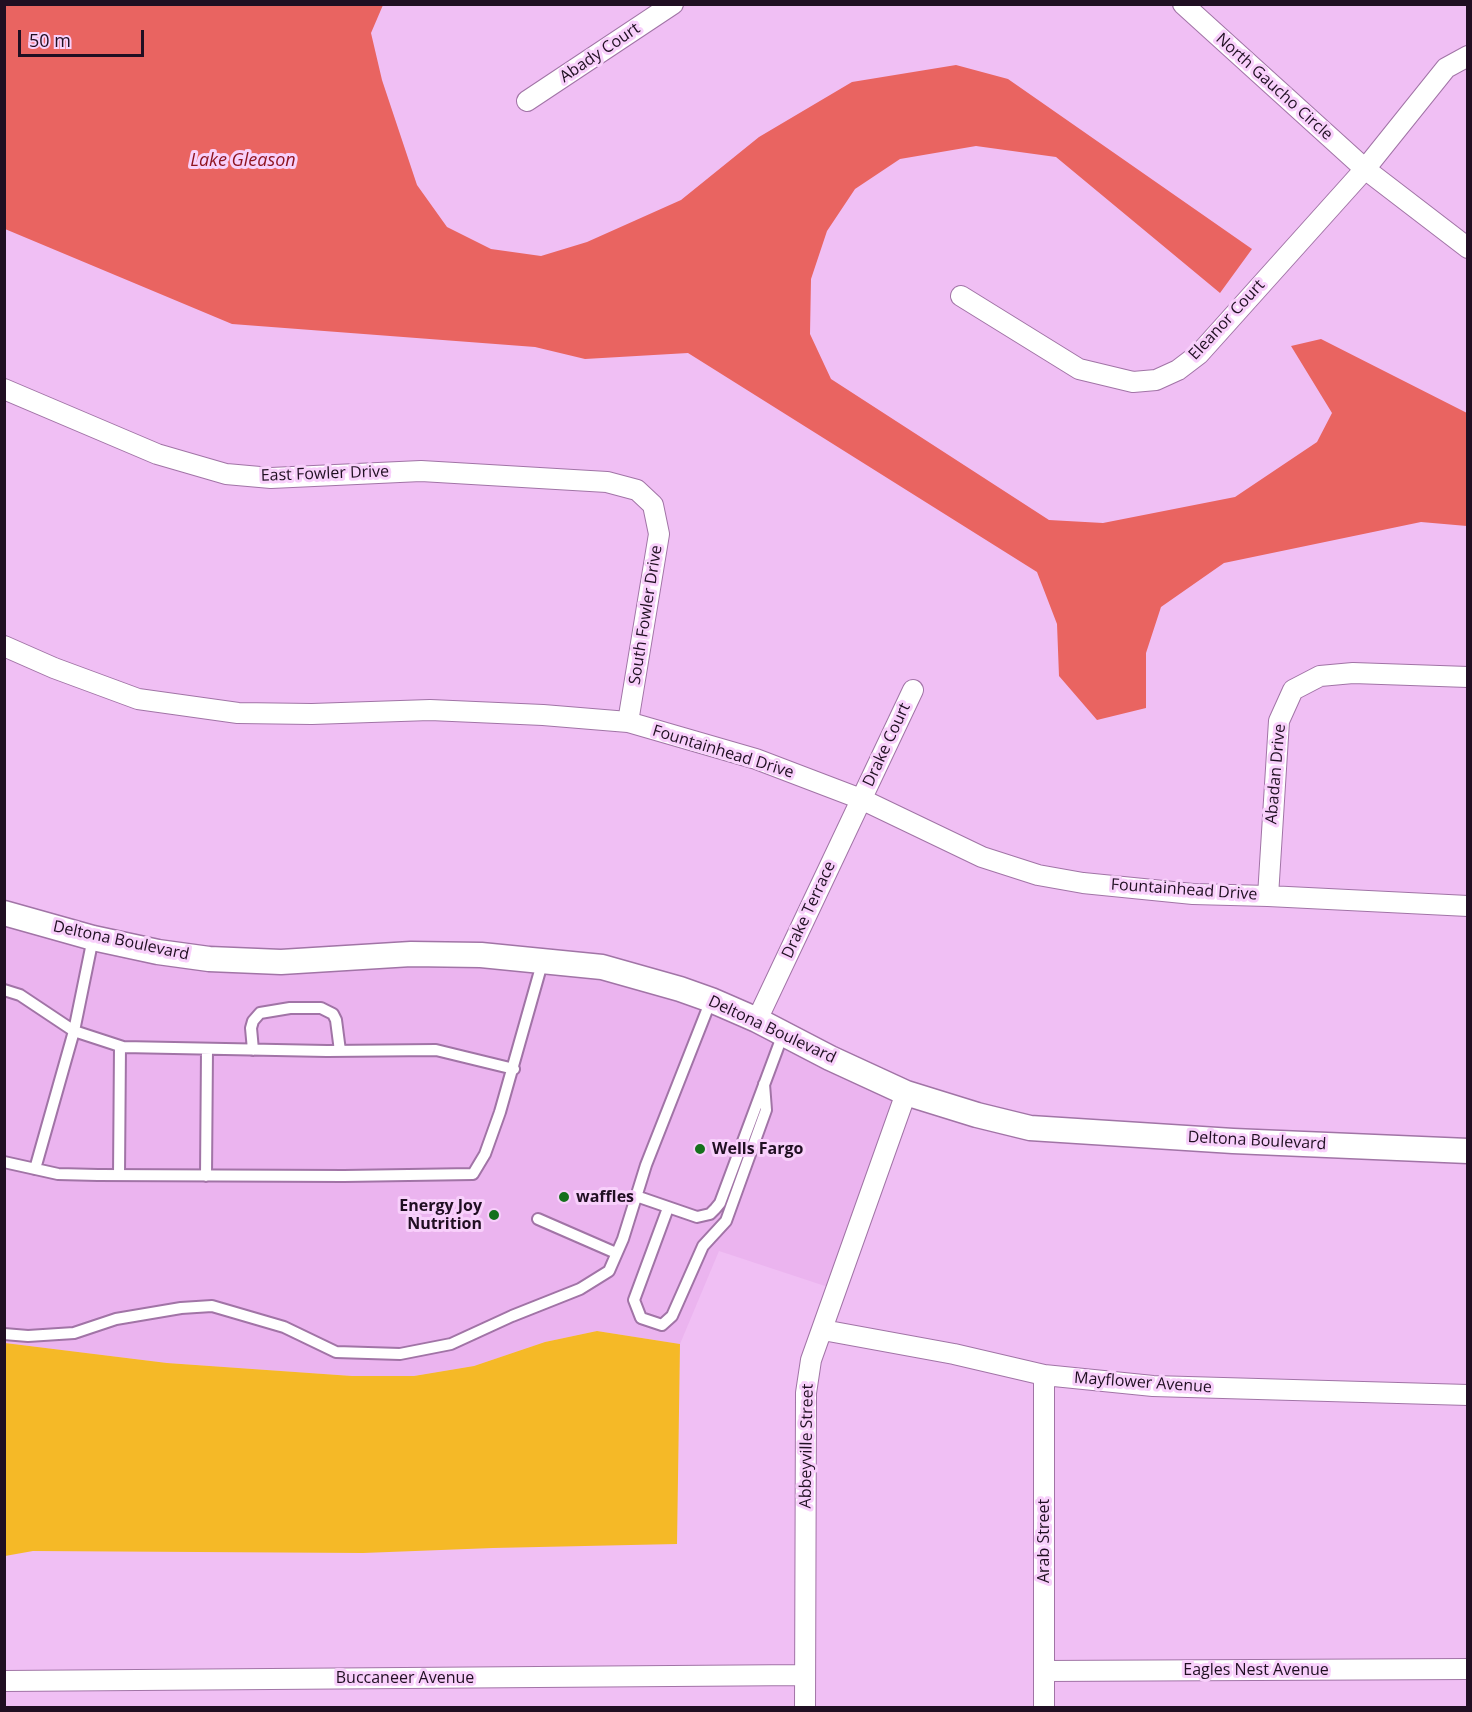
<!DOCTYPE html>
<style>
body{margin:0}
#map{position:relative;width:1472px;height:1712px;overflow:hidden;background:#f0bff4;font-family:"Open Sans",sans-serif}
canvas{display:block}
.frame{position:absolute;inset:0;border:6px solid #200f22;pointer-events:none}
.scale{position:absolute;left:18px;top:30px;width:126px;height:27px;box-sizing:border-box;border:3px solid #200f22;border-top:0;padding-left:8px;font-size:18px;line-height:21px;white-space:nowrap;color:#200f22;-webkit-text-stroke:4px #f8d0fb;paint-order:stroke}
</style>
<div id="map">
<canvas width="1472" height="1712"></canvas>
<div class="frame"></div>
<div class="scale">50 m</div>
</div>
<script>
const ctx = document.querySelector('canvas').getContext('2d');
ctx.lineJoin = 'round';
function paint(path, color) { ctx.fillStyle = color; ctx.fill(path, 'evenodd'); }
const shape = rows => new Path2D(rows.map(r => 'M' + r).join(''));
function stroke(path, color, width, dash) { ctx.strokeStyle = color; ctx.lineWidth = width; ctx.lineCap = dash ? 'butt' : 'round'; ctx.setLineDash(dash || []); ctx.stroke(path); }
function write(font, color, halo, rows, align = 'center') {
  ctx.font = font + ' "Open Sans",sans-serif'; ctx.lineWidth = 6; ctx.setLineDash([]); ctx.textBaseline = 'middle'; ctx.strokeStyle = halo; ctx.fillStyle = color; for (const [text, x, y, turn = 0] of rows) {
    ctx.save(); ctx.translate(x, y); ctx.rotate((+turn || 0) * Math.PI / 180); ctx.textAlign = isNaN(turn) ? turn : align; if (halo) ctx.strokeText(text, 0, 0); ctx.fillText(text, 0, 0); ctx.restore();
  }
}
paint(shape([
 [4,922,90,946,410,963,480,964,600,975,669,994,745,1024,894,1097,828,1287,719,1251,680,1344,597,1331,545,1342,474,1366,414,1376,352,1376,167,1363,5,1343]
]), '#ebb4ef');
paint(shape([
 [597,1331,680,1344,677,1544,493,1548,363,1553,33,1551,5,1556,5,1343,167,1363,352,1376,414,1376,474,1366,545,1342]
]), '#f5b927');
paint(shape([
 [4,5,383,5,371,33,382,80,417,185,447,227,491,249,541,256,587,242,681,200,759,137,852,82,956,65,1008,79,1252,249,1220,293,1056,157,976,146,900,159,855,189,827,231,811,279,810,334,831,379,1049,520,1103,523,1235,497,1317,442,1332,413,1291,346,1321,339,1467,413,1467,526,1421,522,1224,563,1161,607,1146,653,1146,708,1097,720,1059,676,1057,624,1037,572,688,353,585,359,535,347,232,324,5,229]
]), '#e96461');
const service = shape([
 [93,938,74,1031,123,1047,327,1051,436,1050,514,1069],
 [4,990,20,995,74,1031,35,1169],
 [253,1050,251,1028,253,1021,260,1013,290,1008,321,1008,333,1014,336,1020,340,1051],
 [4,1162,58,1174,98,1175,344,1176,473,1174,485,1154,500,1112,543,960],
 [119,1175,120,1046],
 [206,1176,207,1050],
 [636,1196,697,1217,710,1214,715,1209,720,1203,783,1034],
 [668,1208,634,1300,641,1318,662,1325,672,1316,703,1246,726,1221,766,1110,764,1084],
 [538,1219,616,1253],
 [4,1334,28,1336,74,1333,116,1319,181,1308,212,1306,284,1327,336,1352,400,1354,451,1344,512,1316,580,1289,609,1271,623,1239,646,1165,711,1000]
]);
const minor = shape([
 [1183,4,1365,169,1468,248],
 [527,101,673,4],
 [961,296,1079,369,1133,382,1156,380,1178,370,1199,354,1365,169,1446,68,1468,56],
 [4,389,157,454,226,474,271,478,421,471,607,482,637,490,653,505,659,534,628,722],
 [4,646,54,668,138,699,238,713,312,714,430,710,543,715,628,722,756,759,861,799,982,857,1038,875,1083,883,1193,894,1268,896,1468,906],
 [1268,896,1279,721,1293,690,1320,676,1353,673,1468,677],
 [757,1020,913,690],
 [823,1330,954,1354,1044,1375,1153,1386,1468,1395],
 [1044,1671,1468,1669],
 [4,1681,805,1675],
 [805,1708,806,1393,811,1360,906,1093],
 [1044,1708,1044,1375]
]);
const tertiary = shape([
 [4,913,93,938,158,952,209,959,281,962,411,954,481,955,602,967,680,989,711,1000,757,1020,830,1058,906,1093,977,1115,1030,1128,1233,1141,1468,1151]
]);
stroke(service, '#a174a6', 14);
stroke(minor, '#a174a6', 22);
stroke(tertiary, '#a174a6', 27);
stroke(service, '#fff', 10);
stroke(minor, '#fff', 20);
stroke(tertiary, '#fff', 24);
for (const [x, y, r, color] of [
 [700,1149,6,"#15701c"],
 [564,1197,6,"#15701c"],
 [494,1215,6,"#15701c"]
]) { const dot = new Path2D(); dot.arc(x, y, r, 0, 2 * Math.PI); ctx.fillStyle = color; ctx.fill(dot); stroke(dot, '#f8d0fb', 2); }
write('16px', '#200f22', '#f8d0fb', [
 ["Abady Court",600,53,-34],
 ["North Gaucho Circle",1274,87,42],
 ["Eleanor Court",1227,320,-47],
 ["East Fowler Drive",325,474,-2],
 ["South Fowler Drive",646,615,-81],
 ["Drake Court",887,745,-65],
 ["Fountainhead Drive",723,752,17],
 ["Abadan Drive",1276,774,-85],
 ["Fountainhead Drive",1184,890,4],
 ["Drake Terrace",809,910,-65],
 ["Deltona Boulevard",121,941,12],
 ["Deltona Boulevard",772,1030,25],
 ["Deltona Boulevard",1257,1141,3],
 ["Mayflower Avenue",1143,1383,4],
 ["Abbeyville Street",807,1446,-89],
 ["Arab Street",1044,1541,-90],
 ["Eagles Nest Avenue",1256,1670],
 ["Buccaneer Avenue",405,1678]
]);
write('bold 16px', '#200f22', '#f8d0fb', [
 ["Wells Fargo",712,1149],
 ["waffles",576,1197],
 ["Energy Joy",482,1206,"right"],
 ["Nutrition",482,1224,"right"]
], 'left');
write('italic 18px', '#8f131f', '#f8d0fb', [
 ["Lake Gleason",243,161]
]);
</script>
